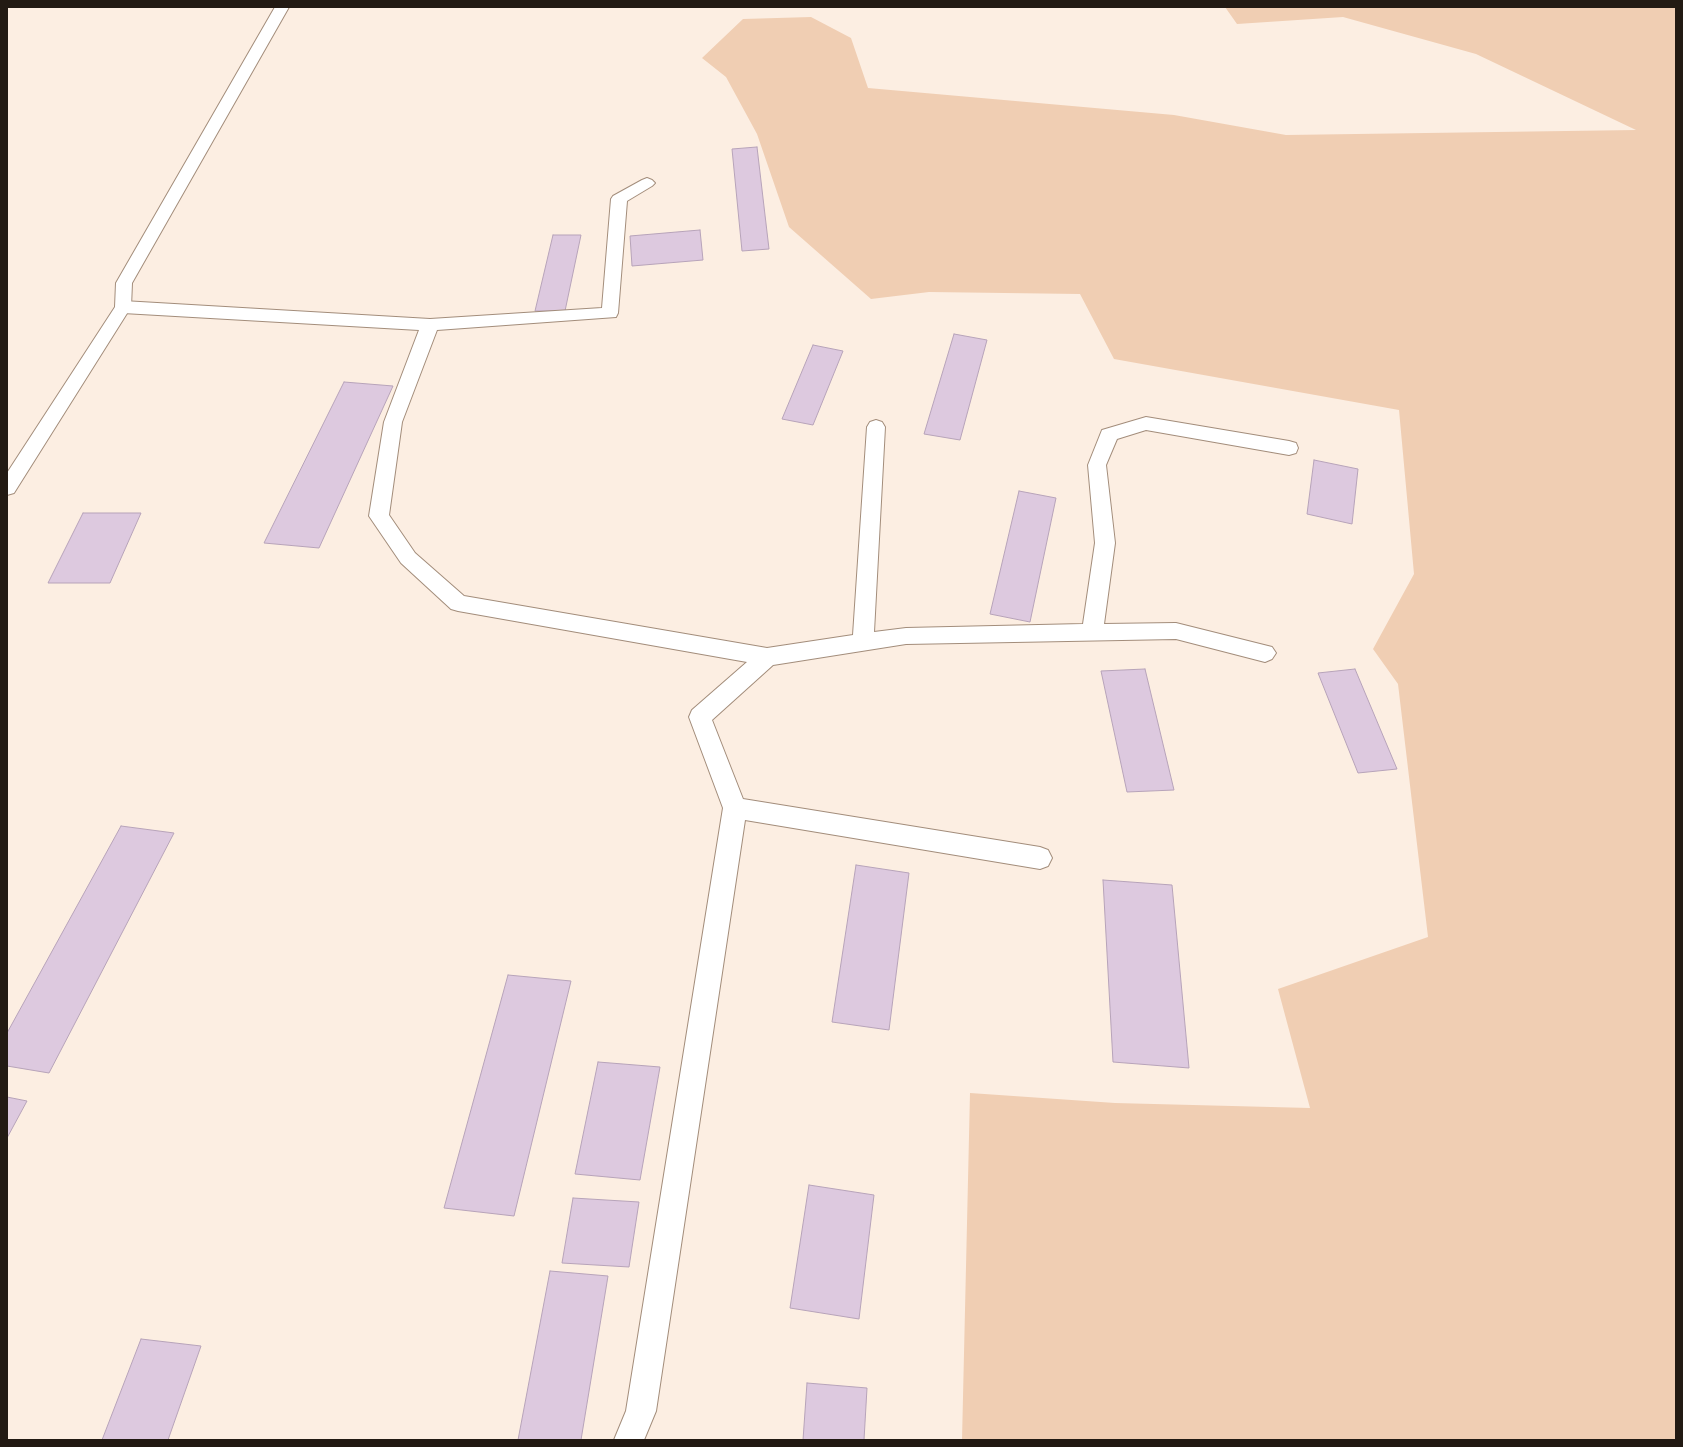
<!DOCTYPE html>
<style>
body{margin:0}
#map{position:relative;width:1683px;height:1447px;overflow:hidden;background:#fceee2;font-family:"Golos Text",sans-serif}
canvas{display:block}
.frame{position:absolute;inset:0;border:8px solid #221a13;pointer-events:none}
</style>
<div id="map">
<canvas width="1683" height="1447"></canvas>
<div class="frame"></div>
</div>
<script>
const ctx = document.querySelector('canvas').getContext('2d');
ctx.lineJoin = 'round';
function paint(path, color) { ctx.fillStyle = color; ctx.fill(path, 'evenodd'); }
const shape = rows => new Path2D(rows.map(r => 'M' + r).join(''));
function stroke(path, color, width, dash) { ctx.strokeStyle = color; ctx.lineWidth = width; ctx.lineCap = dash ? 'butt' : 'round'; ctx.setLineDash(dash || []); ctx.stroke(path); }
paint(shape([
 [1225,7,1676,7,1676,1440,962,1440,970,1093,1115,1103,1310,1108,1278,989,1428,937,1398,684,1373,649,1414,574,1399,410,1114,359,1080,294,929,292,871,299,789,227,757,134,726,77,702,58,743,19,811,17,851,38,868,88,1174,115,1286,135,1636,130,1476,54,1343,17,1237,24]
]), '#f0ceb3');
const building = shape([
 [757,147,769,249,742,251,732,149,757,147],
 [700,230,703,260,632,266,630,236,700,230],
 [553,235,581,235,565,311,535,311,553,235],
 [954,334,987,340,960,440,924,434,954,334],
 [813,345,843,351,813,425,782,419,813,345],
 [344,382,393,386,319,548,264,543,344,382],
 [1314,460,1358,469,1352,524,1307,514,1314,460],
 [1019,491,1056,498,1030,622,990,614,1019,491],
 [83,513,141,513,110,583,48,583,83,513],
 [1145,669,1174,790,1127,792,1101,671,1145,669],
 [1355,669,1397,769,1358,773,1318,673,1355,669],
 [121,826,174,833,49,1073,7,1066,7,1033,121,826],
 [856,865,909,873,889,1030,832,1022,856,865],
 [1103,880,1172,885,1189,1068,1113,1062,1103,880],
 [508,975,571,981,514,1216,444,1208,508,975],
 [598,1062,660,1067,640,1180,575,1174,598,1062],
 [7,1097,27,1101,7,1138,7,1097],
 [809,1185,874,1195,859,1319,790,1308,809,1185],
 [573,1198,639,1202,629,1267,562,1263,573,1198],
 [550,1271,608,1276,581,1440,518,1440,550,1271],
 [141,1339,201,1346,168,1440,102,1440,141,1339],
 [807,1383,867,1388,864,1440,803,1440,807,1383]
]);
paint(building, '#ddc9df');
stroke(building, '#b7a3b9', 1);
const street = shape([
 [647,178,652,180,655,183,652,186,627,201,618,313,616,317,437,330,402,422,389,515,415,553,464,596,767,648,853,635,867,427,870,422,876,420,882,422,885,427,874,632,906,628,1083,624,1095,543,1088,465,1102,430,1146,417,1289,441,1296,443,1298,448,1296,453,1289,455,1146,430,1117,439,1106,465,1115,543,1104,624,1176,623,1272,647,1276,653,1272,659,1265,662,1176,639,906,644,773,665,712,720,743,799,1040,847,1048,850,1052,858,1048,866,1040,869,745,820,656,1411,644,1440,614,1440,626,1411,723,808,689,717,692,710,747,662,458,611,451,609,401,563,369,516,384,422,419,330,123,313,117,311,115,307,117,303,123,301,430,319,602,308,611,199,613,196,642,180,647,178]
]);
const secondary = shape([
 [275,7,289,7,132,283,131,307,14,493,7,495,7,473,115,307,116,283,275,7]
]);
stroke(street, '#a38d7b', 2);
stroke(secondary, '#a38d7b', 2);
paint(street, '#fff');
paint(secondary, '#fff');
</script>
